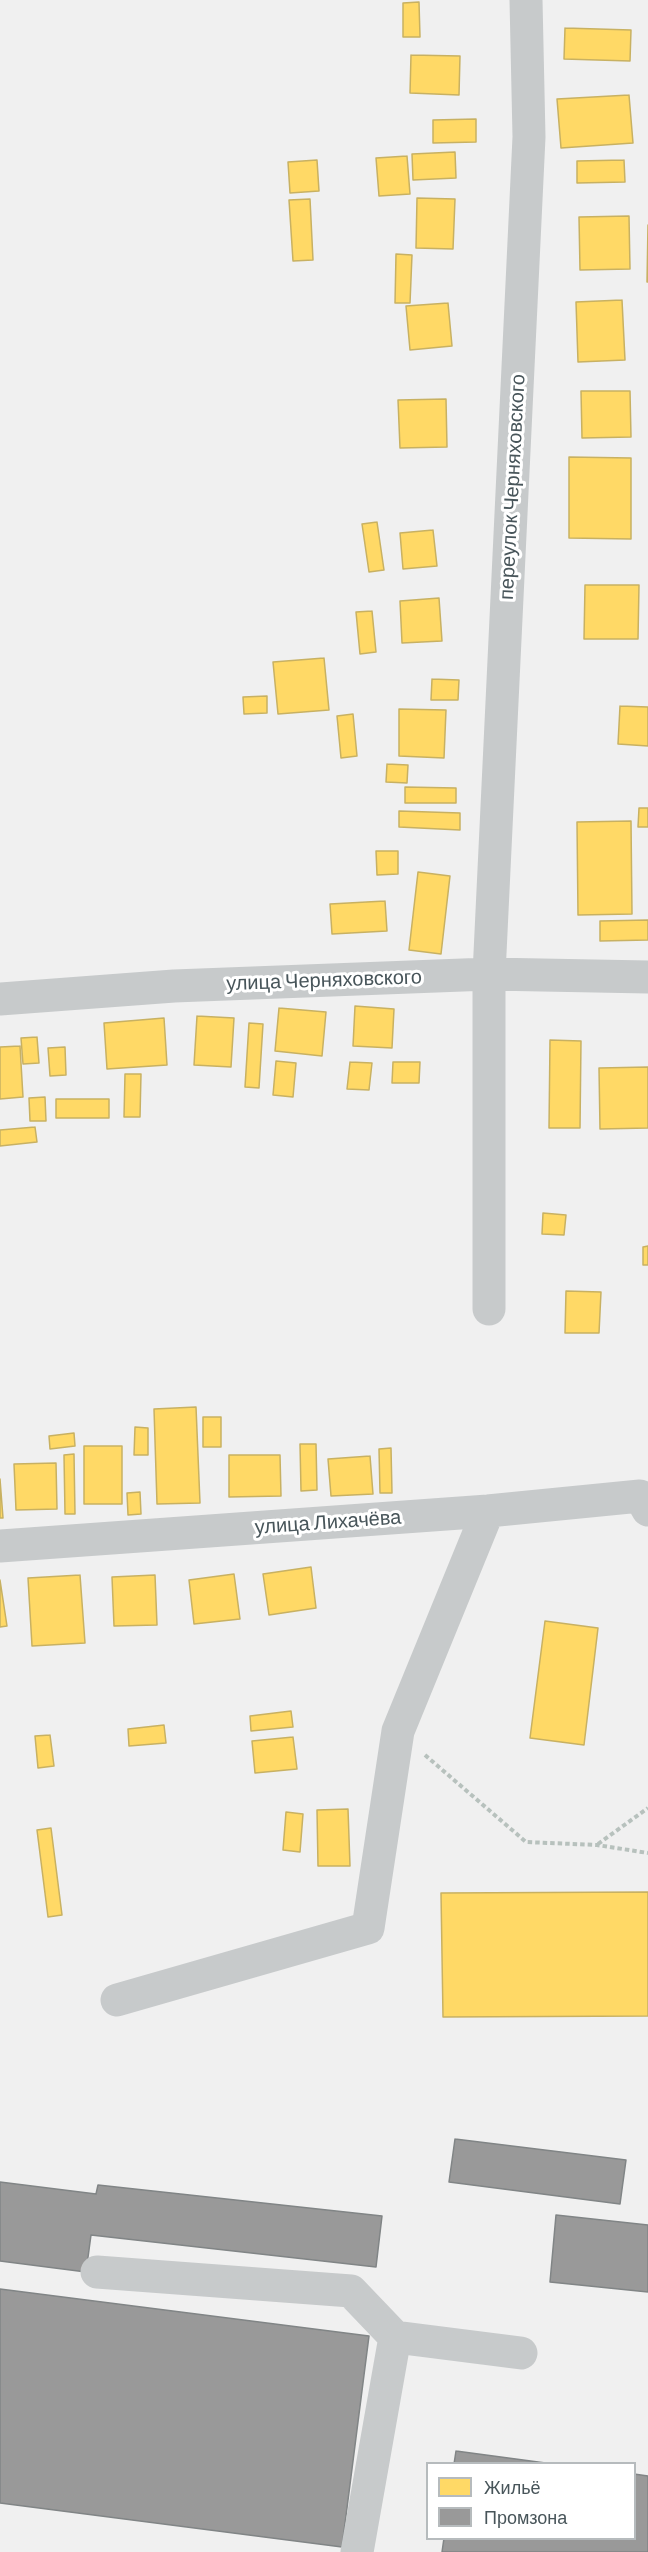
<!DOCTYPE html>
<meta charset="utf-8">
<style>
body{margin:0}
#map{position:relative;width:648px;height:2552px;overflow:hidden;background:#f0f0f0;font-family:Barlow,sans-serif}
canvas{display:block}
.legend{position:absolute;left:426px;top:2462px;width:210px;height:78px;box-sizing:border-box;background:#fff;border:2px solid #b6bbbd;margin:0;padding:8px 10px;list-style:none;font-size:18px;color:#48555a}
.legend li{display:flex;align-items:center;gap:12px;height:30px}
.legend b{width:30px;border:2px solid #b6bbbd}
</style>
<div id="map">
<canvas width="648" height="2552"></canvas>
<ul class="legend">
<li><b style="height:16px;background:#ffd966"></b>Жильё</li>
<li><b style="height:16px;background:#999"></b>Промзона</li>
</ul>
</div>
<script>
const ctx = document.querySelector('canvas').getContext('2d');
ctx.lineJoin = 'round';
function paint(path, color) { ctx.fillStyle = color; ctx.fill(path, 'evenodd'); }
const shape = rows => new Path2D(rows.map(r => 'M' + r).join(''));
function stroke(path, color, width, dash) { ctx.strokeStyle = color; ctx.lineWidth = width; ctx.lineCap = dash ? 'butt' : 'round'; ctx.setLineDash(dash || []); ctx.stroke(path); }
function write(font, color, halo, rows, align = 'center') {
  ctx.font = font + ' Barlow,sans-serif'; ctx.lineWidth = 6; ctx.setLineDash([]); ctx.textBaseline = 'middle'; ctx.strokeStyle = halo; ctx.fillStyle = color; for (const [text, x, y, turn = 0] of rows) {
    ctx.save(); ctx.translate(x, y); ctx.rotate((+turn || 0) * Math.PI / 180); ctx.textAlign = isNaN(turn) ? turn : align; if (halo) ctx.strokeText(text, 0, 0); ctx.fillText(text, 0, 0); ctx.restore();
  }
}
const homes = shape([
 [419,2,420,37,403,37,403,3,419,2],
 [565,28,631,30,630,61,564,59,565,28],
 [411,55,460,56,459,95,410,93,411,55],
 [629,95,633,143,561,148,557,99,629,95],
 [476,119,476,142,433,143,433,120,476,119],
 [455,152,456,178,413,180,412,154,455,152],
 [407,156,410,194,379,196,376,158,407,156],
 [317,160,319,191,290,193,288,162,317,160],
 [624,160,625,182,577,183,577,161,624,160],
 [417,198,455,199,453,249,416,248,417,198],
 [310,199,313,260,293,261,289,200,310,199],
 [629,216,630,269,580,270,579,217,629,216],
 [648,225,648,282,647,282,648,225],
 [396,254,412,255,410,303,395,303,396,254],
 [622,300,625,360,578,362,576,302,622,300],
 [448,303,452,346,410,350,406,306,448,303],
 [581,391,630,391,631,437,582,438,581,391],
 [446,399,447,447,400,448,398,400,446,399],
 [569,457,631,458,631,539,569,538,569,457],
 [377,522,384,570,369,572,362,524,377,522],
 [433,530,437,566,403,569,400,533,433,530],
 [585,585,639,585,638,639,584,639,585,585],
 [439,598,442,641,402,643,400,601,439,598],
 [372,611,376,652,360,654,356,612,372,611],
 [324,658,329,710,278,714,273,662,324,658],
 [432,679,459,680,458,700,431,700,432,679],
 [267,696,267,713,244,714,243,697,267,696],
 [620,706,648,707,648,746,618,744,620,706],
 [399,709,446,710,444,758,399,756,399,709],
 [353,714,357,756,341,758,337,716,353,714],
 [387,764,408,765,407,783,386,782,387,764],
 [405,787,456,788,456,803,405,803,405,787],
 [639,808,648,808,648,827,638,827,639,808],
 [399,811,460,813,460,830,399,827,399,811],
 [631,821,632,914,578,915,577,822,631,821],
 [376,851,398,851,398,874,377,875,376,851],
 [418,872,450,876,441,954,409,950,418,872],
 [385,901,387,931,332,934,330,904,385,901],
 [648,920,648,940,600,941,600,921,648,920],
 [355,1006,394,1009,392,1048,353,1046,355,1006],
 [279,1008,326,1012,322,1056,275,1051,279,1008],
 [197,1016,234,1018,231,1067,194,1065,197,1016],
 [164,1018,167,1065,107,1069,104,1023,164,1018],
 [249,1023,263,1024,259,1088,245,1087,249,1023],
 [37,1037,39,1063,23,1064,21,1038,37,1037],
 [550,1040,581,1041,580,1128,549,1128,550,1040],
 [20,1046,23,1097,0,1099,0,1047,20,1046],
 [65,1047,66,1075,50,1076,48,1048,65,1047],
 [276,1061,296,1063,293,1097,273,1095,276,1061],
 [350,1062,372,1063,369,1090,347,1089,350,1062],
 [393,1062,420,1062,419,1083,392,1083,393,1062],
 [648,1067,648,1128,600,1129,599,1068,648,1067],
 [125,1074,141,1074,140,1117,124,1117,125,1074],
 [45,1097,46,1121,30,1121,29,1098,45,1097],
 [56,1099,109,1099,109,1118,56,1118,56,1099],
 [35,1127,37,1142,0,1146,0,1130,35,1127],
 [543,1213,566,1215,564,1235,542,1234,543,1213],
 [648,1246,648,1265,643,1265,643,1247,648,1246],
 [566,1291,601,1292,599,1333,565,1333,566,1291],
 [196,1407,200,1503,157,1504,154,1409,196,1407],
 [203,1417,221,1417,221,1447,203,1447,203,1417],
 [135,1427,148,1428,148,1455,134,1455,135,1427],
 [74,1433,75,1446,50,1449,49,1436,74,1433],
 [300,1444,316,1444,317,1490,301,1491,300,1444],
 [84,1446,122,1446,122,1504,84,1504,84,1446],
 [391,1448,392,1493,380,1493,379,1449,391,1448],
 [74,1454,75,1514,65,1514,64,1455,74,1454],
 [229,1455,280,1455,281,1496,229,1497,229,1455],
 [370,1456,373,1494,331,1496,328,1459,370,1456],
 [56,1463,57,1509,16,1510,14,1464,56,1463],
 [0,1479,3,1518,0,1518,0,1479],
 [140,1492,141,1514,128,1515,127,1493,140,1492],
 [311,1567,316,1608,269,1615,263,1574,311,1567],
 [234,1574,240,1619,194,1624,189,1580,234,1574],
 [80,1575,85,1643,32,1646,28,1578,80,1575],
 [155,1575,157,1625,114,1626,112,1577,155,1575],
 [0,1580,7,1626,0,1627,0,1580],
 [545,1621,598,1628,584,1745,530,1738,545,1621],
 [291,1711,293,1727,251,1731,250,1716,291,1711],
 [164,1725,166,1743,129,1746,128,1729,164,1725],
 [50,1735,54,1766,38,1768,35,1736,50,1735],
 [293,1737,297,1769,255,1773,252,1741,293,1737],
 [348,1809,350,1866,318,1866,317,1810,348,1809],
 [286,1812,303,1814,300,1852,283,1850,286,1812],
 [51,1828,62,1915,48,1917,37,1830,51,1828],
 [648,1892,648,2016,443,2017,441,1893,648,1892]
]);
paint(homes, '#ffd966');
stroke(homes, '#c8b162', 1.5);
const industry = shape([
 [455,2139,626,2160,620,2204,449,2182,455,2139],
 [0,2182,96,2194,98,2185,382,2216,376,2267,91,2235,86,2272,0,2261,0,2182],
 [556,2215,648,2225,648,2292,550,2282,556,2215],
 [0,2289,369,2336,342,2547,0,2503,0,2289],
 [456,2451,553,2464,454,2464,456,2451],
 [634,2474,648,2476,648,2552,442,2552,444,2538,634,2538,634,2474]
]);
paint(industry, '#999');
stroke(industry, '#818586', 1.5);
stroke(shape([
 [425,1755,526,1842,597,1845,648,1853],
 [598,1844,648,1808]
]), '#b7c1bd', 4, [4.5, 3]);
stroke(shape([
 [0,999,174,986,489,974,648,977],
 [489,1309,489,974,529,137,526,0],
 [0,1546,488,1511,640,1496,648,1510],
 [117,2000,368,1928,398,1731,488,1511],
 [97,2272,351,2291,395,2337,521,2353],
 [357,2552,395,2337]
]), '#c7cacb', 33);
write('20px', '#48555a', '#fff', [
 ["переулок Черняховского",512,487,-87],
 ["улица Черняховского",324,980,-2],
 ["улица Лихачёва",328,1522,-4]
]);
</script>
